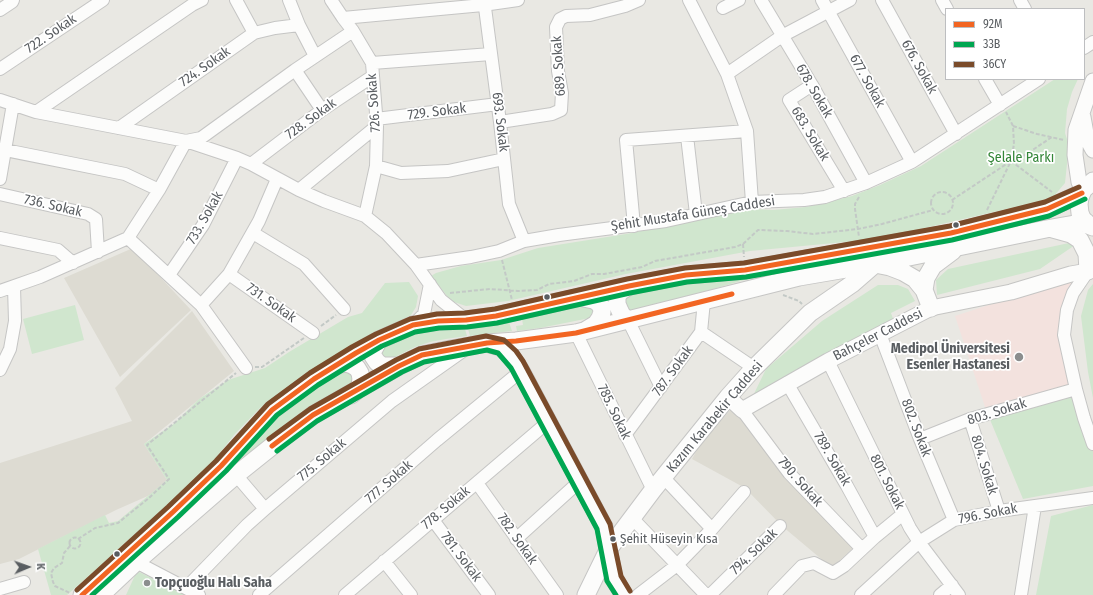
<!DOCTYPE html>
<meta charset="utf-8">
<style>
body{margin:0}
#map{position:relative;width:1093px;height:595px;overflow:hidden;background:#e9e8e3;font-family:"Fira Sans Condensed",sans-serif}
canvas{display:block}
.legend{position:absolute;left:945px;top:8px;width:140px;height:72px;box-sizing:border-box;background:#fff;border:1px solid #bdbec0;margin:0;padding:5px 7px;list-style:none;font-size:12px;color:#595d61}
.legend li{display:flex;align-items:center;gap:8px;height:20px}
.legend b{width:20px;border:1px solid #bdbec0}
.north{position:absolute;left:8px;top:547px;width:40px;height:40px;-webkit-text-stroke:3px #fff;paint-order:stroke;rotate:88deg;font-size:11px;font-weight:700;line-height:16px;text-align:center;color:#595d61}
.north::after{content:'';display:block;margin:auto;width:14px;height:18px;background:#595d61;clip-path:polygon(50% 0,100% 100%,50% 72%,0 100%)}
</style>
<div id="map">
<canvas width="1093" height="595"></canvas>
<ul class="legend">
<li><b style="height:5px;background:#f26522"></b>92M</li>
<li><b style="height:5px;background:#00a651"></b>33B</li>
<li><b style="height:5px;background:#7a4b2a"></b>36CY</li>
</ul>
<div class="north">K</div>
</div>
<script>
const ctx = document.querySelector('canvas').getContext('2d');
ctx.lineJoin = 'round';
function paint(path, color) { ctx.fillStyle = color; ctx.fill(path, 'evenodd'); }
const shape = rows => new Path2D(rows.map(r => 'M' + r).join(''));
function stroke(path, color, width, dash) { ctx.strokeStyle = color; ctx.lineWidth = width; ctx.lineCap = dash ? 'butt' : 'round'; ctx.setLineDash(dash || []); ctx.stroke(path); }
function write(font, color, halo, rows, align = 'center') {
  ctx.font = font + ' "Fira Sans Condensed",sans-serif'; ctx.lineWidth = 3.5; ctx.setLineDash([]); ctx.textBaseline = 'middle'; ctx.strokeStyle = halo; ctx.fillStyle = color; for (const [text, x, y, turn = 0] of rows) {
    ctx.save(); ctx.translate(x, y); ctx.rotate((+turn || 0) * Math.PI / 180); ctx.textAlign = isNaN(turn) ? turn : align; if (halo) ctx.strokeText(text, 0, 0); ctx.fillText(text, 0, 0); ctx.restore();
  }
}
paint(shape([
 [133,248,191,310,120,377,64,278],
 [192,311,234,371,144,444,167,480,150,495,116,510,19,559,0,564,0,463,132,421,115,388],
 [733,407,790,483,855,546,832,568,782,526,745,488,692,459,702,441]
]), '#dddbd2');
paint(shape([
 [1077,276,1064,316,1075,384,986,410,955,316]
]), '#f3e2de');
paint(shape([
 [1055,79,1078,79,1072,92,1067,109,1065,133,1069,145,1065,183,1054,196,1037,202,877,239,750,251,626,274,508,301,466,306,451,301,431,276,436,273,461,266,501,260,538,248,626,234,752,209,773,210,806,207,852,196,880,185,921,166],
 [1069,243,1075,245,1040,269,937,295,936,280,948,269],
 [762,275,636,311,629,311,625,306,626,300,629,294,637,291],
 [409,282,418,296,416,307,411,315,344,350,260,408,234,435,202,476,179,497,67,595,51,595,38,549,105,515,109,523,118,521,167,480,144,444,175,423,199,399,228,380,265,368,289,352,348,317,362,313,385,283],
 [1093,284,1093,398,1088,372,1081,316,1088,290],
 [878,285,898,285,908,289,915,301,891,313,896,327,750,402,766,369,822,321],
 [75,305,84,340,32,354,23,319],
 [585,305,592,307,593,310,593,313,590,318,540,328,517,331,516,326,523,325,522,319],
 [509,322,512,331,470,336,468,329],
 [465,329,467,336,446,339,430,342,415,347,389,360,384,360,380,351,383,348,395,341,421,332],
 [343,370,347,371,352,375,353,382,351,384,309,408,233,467,232,466,280,413],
 [1075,384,1093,449,1093,486,1023,499,986,410],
 [1093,505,1093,595,1036,595,1051,516],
 [137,571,187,595,126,595]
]), '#d0e6ce');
const minor = shape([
 [236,0,254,33],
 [289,0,299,25,315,56],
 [331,0,343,18,353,31,372,63,377,126,376,166,365,216],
 [484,0,500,122,509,204,524,241],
 [689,0,727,74,747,131,752,202],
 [761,0,812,85,866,183],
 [822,0,912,162],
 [882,0,956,134],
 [942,0,947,9],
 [1020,0,1025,9],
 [723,8,739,0],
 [0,10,12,2,13,0],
 [343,18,483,5,518,0],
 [1084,48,1093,42],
 [372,63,491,54],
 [0,69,103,0],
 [295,70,322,110],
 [727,74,782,36,850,0],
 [985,79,1000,105],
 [812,85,789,100,844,191],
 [0,100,36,112,186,141,237,158,251,164,299,190,324,201,365,216,386,233,416,265,441,300,466,320],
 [36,112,192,5,202,0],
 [376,119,498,104],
 [500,122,552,114,561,110,562,93,558,71,556,27,560,19,566,16,590,15,625,6,639,0],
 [119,128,254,33,275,28,299,25],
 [687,136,696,214],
 [0,149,125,174,159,190],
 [251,164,322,110,373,76],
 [376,166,401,173,448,171,504,159],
 [0,179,13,104],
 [299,190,377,126],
 [0,194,88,214,96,219,98,252],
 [634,226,626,140,747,131],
 [253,233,304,264,344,309],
 [0,238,58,250,73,263],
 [128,238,201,305,246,368],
 [416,265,471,257,499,251,524,241,559,235,666,221,752,202,804,200,825,197,866,183,912,162,1039,79],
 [1088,271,1073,293,1067,310,1064,335,1076,389,1084,418,1093,444],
 [229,274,313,333],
 [169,275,203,225,237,158],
 [0,291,40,277,128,238,159,190,186,141,201,138,295,70,353,31],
 [201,305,229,274,259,221,277,179],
 [628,320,661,387],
 [413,325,424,314,430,284],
 [701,332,754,368],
 [576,333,653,490],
 [880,334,920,439,954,520],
 [828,361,910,528,919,542,959,595],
 [0,370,10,349,15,321,14,287],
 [787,383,847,486,875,537],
 [742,410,789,473,862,549],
 [970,419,999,511],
 [625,435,701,332,704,301],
 [920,439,970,419,1076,389],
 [236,475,265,509],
 [664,478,712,529],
 [477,483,557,595],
 [632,518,706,595],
 [433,520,489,595],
 [516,539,580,481],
 [384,561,411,595],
 [136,562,199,595],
 [186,588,247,525,265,509,392,401,467,348],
 [0,589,24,582],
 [259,595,437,440,521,371],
 [345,595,548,422],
 [638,595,677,565,712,529,744,492],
 [710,595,780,526],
 [774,595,802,566,814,563,833,573,844,566,875,537,903,514],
 [861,595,919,542,954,520,999,511,1093,498],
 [940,595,952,585],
 [1021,595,1035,506]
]);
const tertiary = shape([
 [1083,117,1087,139,1093,150],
 [1083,190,1079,182,1075,155,1076,130,1093,81],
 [728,397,742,410,828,361,931,308,1011,292,1071,274,1088,271]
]);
const secondary = shape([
 [1093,227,1088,225,1082,218,1080,213,1079,204,1080,198,1083,190,1093,181],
 [1053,229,1071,234,1080,240,1087,254,1088,271],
 [924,290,926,278,933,266,953,251],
 [579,297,593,300,597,302,601,306,602,312,600,318,596,324,586,330],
 [628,320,622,315,620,311,617,304,617,297,620,292,629,286],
 [379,340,373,351,373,356,377,362,382,366,399,366],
 [490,344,501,347,511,356,521,371,604,527,614,579,624,595],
 [336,365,346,363,352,365,357,368,360,373,361,379,360,385,356,391,351,395],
 [82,595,173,512,221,466,272,410,314,379,356,353,379,340,413,325,438,321,466,320,496,316,629,286,686,275,745,270,951,233,1047,209,1082,193],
 [101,595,136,562,236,475,276,443,313,415,399,366,422,355,451,349,487,343,516,341,576,333,799,277,875,264,1046,229,1086,222],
 [586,595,608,550,653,490,728,397,754,368,810,313,852,284,875,264,890,267,903,272,915,279,924,290,931,308]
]);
stroke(minor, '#c5c5c4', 14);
stroke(tertiary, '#c5c5c4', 17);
stroke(secondary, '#c6c6c5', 19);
stroke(shape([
 [1013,126,1037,134,1064,140],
 [1011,161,1052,192],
 '931 203a11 11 0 1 1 22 0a11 11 0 1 1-22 0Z',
 [859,197,855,204,855,209,859,237],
 [952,200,1011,161,1022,157,1052,137],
 [987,210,1011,161,1014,144,1013,126,1006,112],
 [743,244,744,257],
 [502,260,512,300],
 [450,293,490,289,518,291,537,290,549,284,574,281,592,274,604,274,642,267,655,261,735,247,743,244,758,230,787,231,813,234,858,229,882,224,933,210],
 [783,295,799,301,802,304],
 [321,326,336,315],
 [255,367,262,367,304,338],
 '69.5 543a5.5 5.5 0 1 1 11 0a5.5 5.5 0 1 1-11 0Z',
 [78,539,95,528,118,523,149,498,169,479,147,445,236,373],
 [70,546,64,553,62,563,54,568,51,573,53,582,55,586,70,593]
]), '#c3c9c6', 2, [4, 2]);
stroke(minor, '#fcfcfb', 12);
stroke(tertiary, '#fcfcfb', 15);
stroke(secondary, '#fcfcfb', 17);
stroke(shape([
 [272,446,313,415,399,366,422,355,487,343,516,341,576,333,732,294],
 [82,595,173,512,221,466,272,410,314,379,356,353,379,340,413,325,438,321,466,320,496,316,629,286,686,275,745,270,951,233,1047,209,1082,193]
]), '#f26522', 5);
stroke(shape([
 [277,451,317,421,402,372,424,362,487,350,498,353,511,368,597,529,607,581,616,595],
 [92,595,178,517,226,471,277,415,318,385,360,359,382,346,415,332,439,328,467,327,497,323,630,293,687,282,746,277,952,240,1049,216,1085,199]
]), '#00a651', 5);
stroke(shape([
 [269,439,310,409,396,360,419,349,486,336,504,340,516,351,523,361,610,524,621,576,630,591],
 [77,590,168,507,216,461,268,404,310,373,352,347,376,334,410,319,437,314,465,313,495,309,627,279,685,268,744,263,950,226,1045,202,1079,187]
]), '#7a4b2a', 5);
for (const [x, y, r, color] of [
 [956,225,3.5,"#595d61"],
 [547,297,3.5,"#595d61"],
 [1019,357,5,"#8b8e8e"],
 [613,539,3.5,"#595d61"],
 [117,554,3.5,"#595d61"],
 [147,583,4,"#8b8e8e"]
]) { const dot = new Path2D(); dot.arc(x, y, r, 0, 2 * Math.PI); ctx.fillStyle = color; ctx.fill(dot); stroke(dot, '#fff', 1.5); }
write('13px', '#595d61', '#fff', [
 ["Şehit Hüseyin Kısa",620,539]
], 'left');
write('14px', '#595d61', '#fff', [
 ["722. Sokak",51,34,-34],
 ["689. Sokak",559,66,-94],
 ["724. Sokak",205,67,-35],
 ["676. Sokak",919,67,61],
 ["677. Sokak",867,81,61],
 ["678. Sokak",814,91,60],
 ["726. Sokak",374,103,-94],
 ["729. Sokak",437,112,-7],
 ["728. Sokak",311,119,-36],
 ["693. Sokak",500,122,83],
 ["683. Sokak",810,134,59],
 ["736. Sokak",53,206,13],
 ["Şehit Mustafa Güneş Caddesi",693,214,-9],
 ["733. Sokak",205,218,-60],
 ["731. Sokak",271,303,35],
 ["Bahçeler Caddesi",878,335,-27],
 ["787. Sokak",673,371,-54],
 ["785. Sokak",614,412,64],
 ["803. Sokak",997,412,-17],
 ["Kazım Karabekir Caddesi",715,417,-50],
 ["802. Sokak",916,428,69],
 ["789. Sokak",832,459,60],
 ["775. Sokak",322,460,-40],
 ["804. Sokak",984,465,73],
 ["777. Sokak",389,482,-41],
 ["790. Sokak",800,482,49],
 ["801. Sokak",887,482,63],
 ["778. Sokak",446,508,-40],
 ["796. Sokak",988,514,-11],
 ["782. Sokak",517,539,55],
 ["794. Sokak",754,552,-44],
 ["781. Sokak",461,557,53]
]);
write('14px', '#348638', '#fff', [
 ["Şelale Parkı",1021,158]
]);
write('bold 14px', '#595d61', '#fff', [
 ["Medipol Üniversitesi",1010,349],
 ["Esenler Hastanesi",1010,365],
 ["Topçuoğlu Halı Saha",155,583,"left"]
], 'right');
</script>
